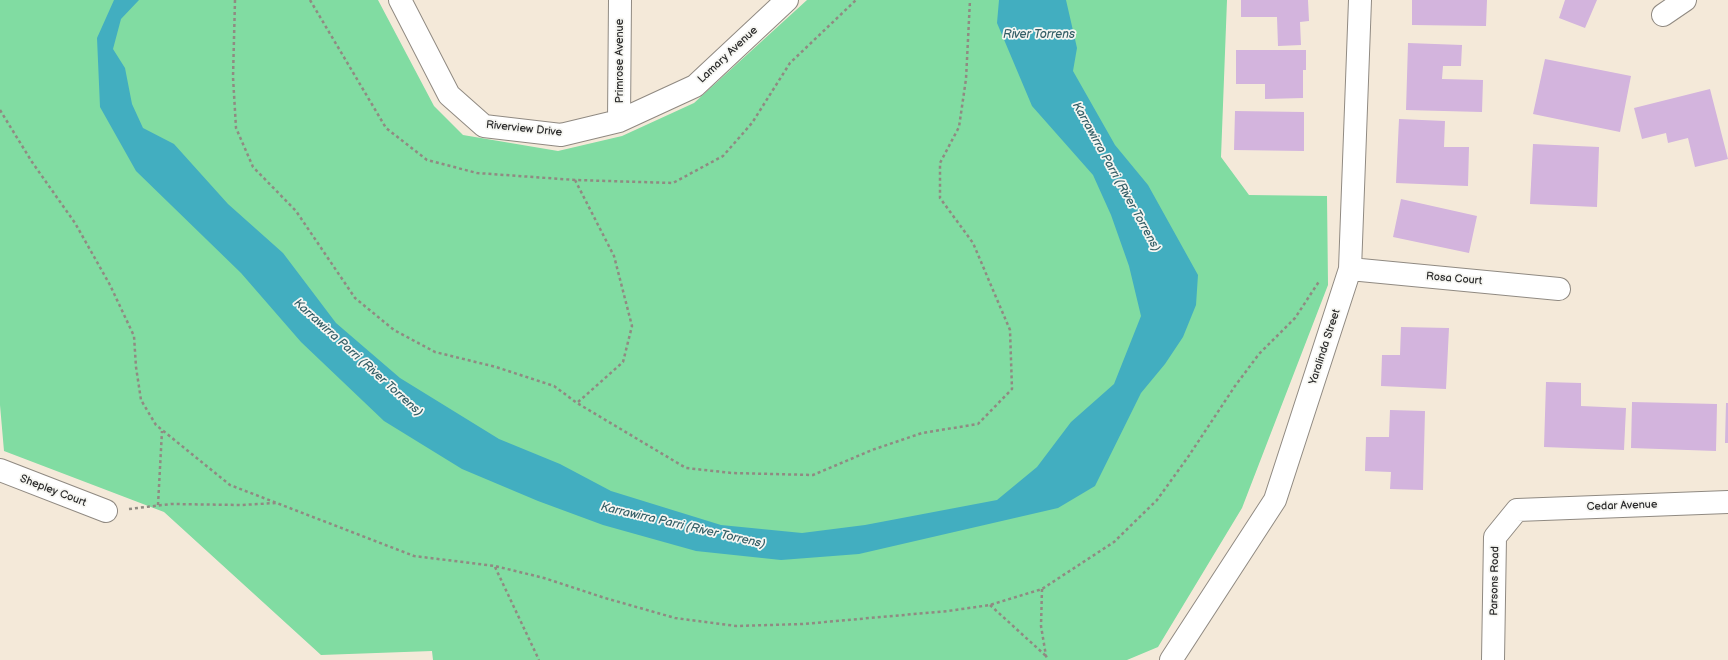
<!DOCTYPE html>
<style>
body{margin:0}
canvas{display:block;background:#f4e9d9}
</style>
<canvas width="1728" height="660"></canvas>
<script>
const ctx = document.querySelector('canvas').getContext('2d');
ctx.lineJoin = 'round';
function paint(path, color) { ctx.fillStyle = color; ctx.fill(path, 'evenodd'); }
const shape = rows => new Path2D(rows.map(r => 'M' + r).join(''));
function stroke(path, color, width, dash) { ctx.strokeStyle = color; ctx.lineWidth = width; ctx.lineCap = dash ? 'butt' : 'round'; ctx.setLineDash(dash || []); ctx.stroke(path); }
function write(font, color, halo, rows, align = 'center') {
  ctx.font = font + ' "Balsamiq Sans",sans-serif'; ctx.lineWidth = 3.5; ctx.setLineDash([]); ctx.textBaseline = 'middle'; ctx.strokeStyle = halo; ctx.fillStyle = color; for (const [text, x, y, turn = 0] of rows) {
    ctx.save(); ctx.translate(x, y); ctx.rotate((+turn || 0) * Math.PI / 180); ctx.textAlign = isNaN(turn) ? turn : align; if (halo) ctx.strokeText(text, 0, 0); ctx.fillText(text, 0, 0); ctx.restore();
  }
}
paint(shape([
 [0,0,378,0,434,106,463,135,558,151,622,136,694,103,807,0,1227,0,1221,157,1249,195,1327,196,1328,285,1242,508,1158,647,1127,660,433,660,432,651,321,655,164,512,4,451,0,405]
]), '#81dca2');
paint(shape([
 [114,0,139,0,121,19,113,49,125,68,132,104,143,128,174,144,228,204,283,253,336,323,400,378,499,439,560,464,611,491,721,525,802,533,865,525,997,500,1037,467,1071,422,1114,384,1141,316,1129,266,1111,215,1093,175,1032,106,997,23,999,0,1066,0,1077,48,1073,71,1115,145,1148,185,1198,275,1196,305,1183,337,1165,364,1141,393,1095,486,1058,508,859,554,781,560,696,551,603,525,538,501,462,469,384,421,301,342,241,273,136,171,100,107,97,38]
]), '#42aec0');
paint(shape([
 [1241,0,1308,0,1309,21,1300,22,1301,45,1278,46,1277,17,1241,17],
 [1412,0,1487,0,1486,26,1412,25],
 [1565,0,1597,0,1585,28,1559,18],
 [1408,43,1462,45,1461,66,1443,66,1442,79,1483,80,1482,112,1406,110],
 [1236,50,1306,50,1306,70,1303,70,1303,98,1265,99,1265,84,1236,84],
 [1545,59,1631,76,1620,132,1533,114],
 [1710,89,1728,159,1695,167,1688,138,1668,143,1666,133,1642,139,1634,108],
 [1235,111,1304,112,1304,151,1234,150],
 [1399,119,1445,121,1444,147,1469,147,1468,186,1396,183],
 [1533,144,1599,147,1597,207,1530,204],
 [1401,199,1477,216,1469,253,1393,237],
 [1401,327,1449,328,1446,389,1381,386,1382,355,1400,355],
 [1546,382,1581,383,1581,406,1626,408,1624,450,1544,447],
 [1632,402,1717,404,1716,451,1631,448],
 [1726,403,1728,403,1728,443,1725,443],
 [1390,410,1425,411,1423,490,1390,489,1391,472,1365,471,1366,437,1389,437]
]), '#d3b4dd');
const minor = shape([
 [400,0,449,95,484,126,561,135,619,121,695,86,787,0],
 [1663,15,1685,0],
 [619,121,620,0],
 [1350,269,1559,289],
 [0,470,106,511],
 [1171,660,1275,500,1350,269,1360,0],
 [1493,660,1495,537,1517,510,1728,502]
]);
stroke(minor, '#908a82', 24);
stroke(shape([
 [235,0,233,77,236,128,253,167,296,211,355,298,394,330,435,352,496,367,554,386,577,403,686,468,732,473,813,475,872,450,922,433,978,424,1012,389,1010,330,973,243,940,198,940,163,959,127,966,79,970,0],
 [310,0,386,128,427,160,477,173,575,180,673,183,723,156,752,123,790,63,856,0],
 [0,110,32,162,75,223,110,285,134,336,136,367,141,400,156,425,230,485,414,556,495,566,544,578,605,598,675,618,736,626,803,624,948,611,990,605,1042,589,1114,542,1157,500,1188,457,1235,386,1259,354,1295,318,1320,280],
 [575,180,614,256,632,326,623,362,577,403],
 [158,505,162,431],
 [129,509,171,504,241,505,276,503],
 [495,567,539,660],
 [1042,589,1041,626,1046,656,1048,660],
 [990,605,1046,656]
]), '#908a82', 2.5, [3, 3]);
stroke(minor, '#fff', 22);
write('11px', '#2b2b2b', '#f6f6f2', [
 ["Lamary Avenue",728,55,-43],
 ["Primrose Avenue",620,61,-90],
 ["Riverview Drive",524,129,6],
 ["Rosa Court",1454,279,5],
 ["Yaralinda Street",1325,347,-72],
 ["Shepley Court",53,491,21],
 ["Cedar Avenue",1622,506,-2],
 ["Parsons Road",1495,581,-89]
]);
write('italic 12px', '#345f67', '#f6f6f2', [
 ["River Torrens",1039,35],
 ["Karrawirra Parri (River Torrens)",1116,177,61],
 ["Karrawirra Parri (River Torrens)",358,358,42],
 ["Karrawirra Parri (River Torrens)",683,526,13]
]);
</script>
